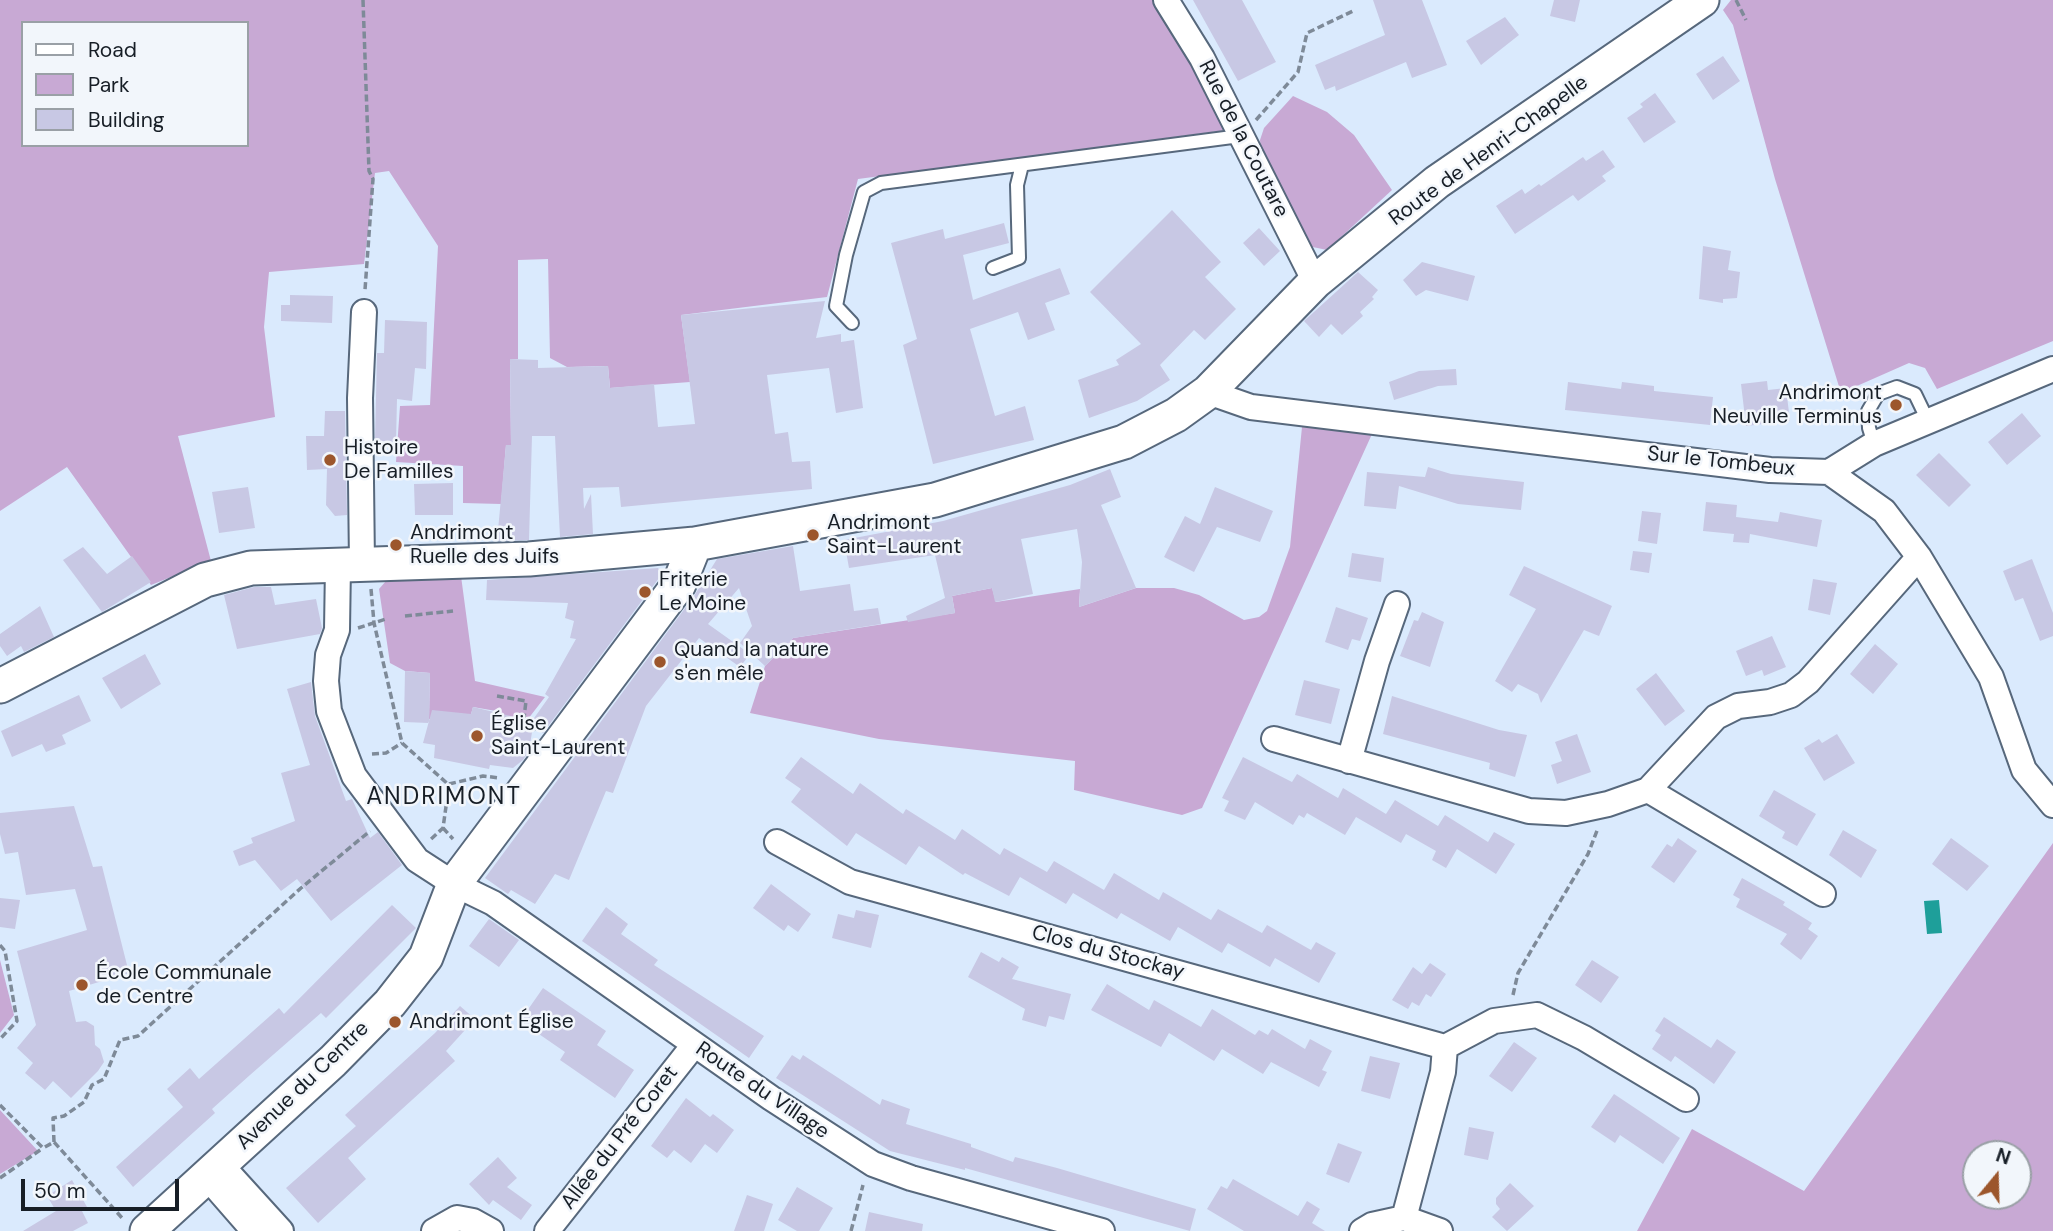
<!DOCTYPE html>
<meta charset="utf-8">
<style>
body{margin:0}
#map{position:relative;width:2053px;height:1231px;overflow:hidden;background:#daeafd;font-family:"DM Sans",sans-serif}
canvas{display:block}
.legend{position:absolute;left:21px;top:21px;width:228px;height:126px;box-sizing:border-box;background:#f2f6fb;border:2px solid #9aa0a6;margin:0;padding:9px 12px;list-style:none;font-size:21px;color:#171e26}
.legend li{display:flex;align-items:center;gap:14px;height:35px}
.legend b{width:35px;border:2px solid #9aa0a6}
.north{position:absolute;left:1962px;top:1140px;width:70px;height:70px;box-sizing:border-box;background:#f2f6fb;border:2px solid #9aa0a6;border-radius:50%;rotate:19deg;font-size:19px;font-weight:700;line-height:28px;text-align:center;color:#171e26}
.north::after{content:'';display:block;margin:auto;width:24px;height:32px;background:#9c562c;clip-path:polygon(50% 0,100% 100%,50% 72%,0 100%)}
.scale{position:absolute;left:21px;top:1179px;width:158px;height:32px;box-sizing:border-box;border:4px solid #171e26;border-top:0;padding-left:9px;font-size:21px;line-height:24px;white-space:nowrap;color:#171e26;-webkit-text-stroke:5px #f2f6fb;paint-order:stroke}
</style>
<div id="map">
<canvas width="2053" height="1231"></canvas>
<ul class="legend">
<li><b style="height:9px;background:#fff"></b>Road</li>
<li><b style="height:19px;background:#c8a9d4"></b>Park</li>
<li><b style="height:19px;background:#c8c8e4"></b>Building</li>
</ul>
<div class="north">N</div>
<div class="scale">50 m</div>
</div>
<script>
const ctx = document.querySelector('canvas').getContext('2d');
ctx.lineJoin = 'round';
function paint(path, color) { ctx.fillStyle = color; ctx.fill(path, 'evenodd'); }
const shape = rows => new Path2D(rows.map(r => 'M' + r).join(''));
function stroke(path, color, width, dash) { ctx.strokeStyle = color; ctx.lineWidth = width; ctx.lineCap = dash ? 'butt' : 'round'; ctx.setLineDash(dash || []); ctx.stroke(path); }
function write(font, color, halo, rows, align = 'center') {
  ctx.font = font + ' "DM Sans",sans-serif'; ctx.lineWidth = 5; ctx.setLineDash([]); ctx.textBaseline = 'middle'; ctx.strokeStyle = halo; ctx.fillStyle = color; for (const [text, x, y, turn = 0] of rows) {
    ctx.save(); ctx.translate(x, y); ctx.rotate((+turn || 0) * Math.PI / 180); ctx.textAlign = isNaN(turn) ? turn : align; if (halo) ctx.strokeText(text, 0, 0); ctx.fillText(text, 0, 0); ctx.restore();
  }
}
paint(shape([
 [0,0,1159,0,1227,130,858,179,827,297,681,315,690,382,610,388,608,366,567,367,550,358,548,259,518,260,518,359,510,359,511,445,506,445,501,504,463,503,463,466,396,462,400,406,430,405,438,246,389,171,375,173,364,264,269,272,264,327,275,417,178,436,211,561,151,585,67,467,0,511],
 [23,23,247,23,247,145,23,145],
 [1731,0,2053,0,2053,341,1937,389,1925,368,1909,363,1841,393,1775,179,1733,25,1723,10],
 [1293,96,1327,112,1354,135,1392,190,1327,250,1308,246,1261,151,1260,140,1264,128],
 [1302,427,1372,434,1202,808,1182,815,1074,790,1075,761,879,739,750,713,765,666,793,638,955,613,952,596,992,588,996,602,1080,589,1079,607,1136,588,1174,588,1199,595,1244,620,1259,617,1267,611,1290,547],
 [461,576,475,681,545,697,528,719,496,715,496,711,473,707,471,714,440,721,429,719,430,673,405,671,390,663,379,589,386,581],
 [2053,843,2053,1231,1637,1231,1692,1129,1804,1191],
 [1976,1154,2018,1154,2018,1196,1976,1196],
 [0,960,14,1015,0,1033],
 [0,1110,38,1151,0,1174]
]), '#c8a9d4');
paint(shape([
 [1939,900,1942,933,1927,934,1924,901]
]), '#1e9f9a');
paint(shape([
 [1193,0,1242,0,1276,62,1238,81],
 [1373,0,1422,0,1447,65,1412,78,1406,62,1336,91,1335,86,1325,90,1315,65,1385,35],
 [1554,0,1580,0,1575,22,1550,16],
 [1505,17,1519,35,1481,65,1466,41],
 [1723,56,1740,81,1713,100,1696,74],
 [1655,93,1676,122,1644,143,1627,118,1643,107,1640,104],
 [1603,150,1615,167,1602,176,1606,181,1578,201,1573,195,1515,234,1496,206,1522,189,1525,194,1539,184,1541,186,1583,157,1586,161],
 [1172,210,1221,262,1205,277,1236,309,1205,340,1194,330,1160,365,1170,380,1137,401,1089,418,1078,380,1119,365,1116,360,1141,344,1090,292],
 [1004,223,1009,243,963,255,973,300,1060,268,1070,294,1045,303,1055,330,1028,340,1018,312,970,329,995,416,1025,406,1034,440,933,464,903,345,917,339,891,243,943,229,945,239],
 [1259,228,1280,251,1264,266,1243,243],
 [1703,246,1731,251,1728,270,1740,272,1737,298,1723,299,1723,303,1699,299],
 [1422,262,1475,276,1468,301,1426,290,1416,296,1403,280],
 [1358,272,1378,290,1372,297,1374,299,1360,312,1363,316,1342,335,1331,324,1319,337,1304,321],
 [290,295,333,296,332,323,281,321,281,305,290,305],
 [825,301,816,338,841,334,841,342,854,340,863,408,836,413,829,368,767,375,775,434,788,432,792,462,810,461,812,489,621,507,619,487,583,488,584,509,591,494,593,534,560,537,555,436,532,436,529,540,497,541,506,445,511,445,510,359,538,360,538,368,608,366,610,388,654,384,658,427,695,424,681,315],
 [385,320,427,322,426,369,415,368,412,401,397,399,396,442,375,441,377,353,384,353],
 [1456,369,1457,385,1438,386,1394,400,1389,382,1419,371],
 [1767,381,1768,390,1786,388,1790,421,1746,426,1741,384],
 [1568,382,1621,389,1622,382,1654,386,1654,391,1713,397,1710,425,1565,410],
 [325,411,345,411,347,515,335,516,326,505,327,469,307,470,306,436,324,436],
 [2022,413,2041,436,2007,465,1988,442],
 [1939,453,1971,485,1949,507,1916,475],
 [1428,467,1451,474,1524,482,1521,510,1458,504,1399,486,1396,509,1364,506,1367,472,1425,477],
 [1110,469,1121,497,1101,505,1136,588,1079,607,1082,562,1077,529,1021,539,1033,594,995,602,992,588,952,596,955,613,908,622,906,616,945,598,935,555,849,568,844,540,943,521,1070,485],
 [453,483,453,515,415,515,414,484],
 [248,487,255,528,219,533,212,492],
 [1215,487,1273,511,1260,542,1217,527,1194,572,1164,557,1185,516,1200,524],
 [1706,502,1737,505,1736,517,1778,522,1780,512,1822,520,1817,547,1750,534,1749,543,1733,542,1734,534,1703,531],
 [1642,511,1661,513,1657,544,1638,541],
 [793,546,800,591,850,584,854,611,878,608,881,624,793,638,765,666,740,643,752,626,739,588,708,624,750,654,740,667,699,638,646,706,613,793,606,791,569,880,555,874,535,904,511,890,508,894,485,878,694,596,717,559],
 [83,547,107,574,132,556,151,582,102,612,63,560],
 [1633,551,1652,553,1649,573,1630,570],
 [1352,553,1384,558,1381,582,1348,577],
 [2032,559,2053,613,2053,636,2040,641,2023,598,2015,601,2003,571],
 [1524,566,1612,606,1599,636,1584,630,1541,703,1538,694,1518,684,1512,692,1495,681,1536,609,1509,595],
 [658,568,662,574,543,733,533,726,529,751,523,760,513,768,490,765,489,769,434,758,435,745,423,743,432,710,471,714,473,707,532,721,549,697,545,694,576,639,570,638,574,621,565,618,568,603,486,600,487,580],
 [1813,579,1837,583,1830,615,1808,610],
 [254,587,271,587,275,605,316,599,322,628,320,634,237,649,224,595],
 [40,606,54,637,24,652,21,646,7,656,0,646,0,634],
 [1336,607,1368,618,1360,641,1352,639,1348,650,1325,642],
 [1422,612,1444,622,1430,667,1400,656,1414,620,1418,621],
 [1772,636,1786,667,1764,676,1762,670,1746,676,1736,651],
 [1875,644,1898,664,1873,694,1850,674],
 [145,654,161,684,121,709,102,678],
 [405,671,430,673,429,723,404,722],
 [1656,673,1685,711,1665,726,1636,689],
 [1304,680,1340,689,1331,724,1295,715],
 [311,682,315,716,346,801,352,799,370,838,378,832,402,865,331,921,297,879,281,891,255,860,239,866,233,851,253,843,251,838,295,821,281,773,310,765,287,689],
 [79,695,91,721,62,735,66,744,46,752,42,744,12,757,1,731],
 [1392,696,1499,730,1527,735,1515,777,1489,769,1490,763,1383,734],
 [1577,734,1591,772,1557,784,1551,765,1562,761,1555,742],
 [1837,734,1855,763,1824,781,1804,748,1819,739,1822,743],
 [801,757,853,794,860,783,903,814,906,809,955,840,962,829,1000,855,1004,848,1047,872,1054,861,1104,890,1114,873,1159,900,1163,892,1211,920,1218,909,1262,933,1267,925,1311,950,1316,942,1336,953,1319,983,1275,958,1270,967,1228,943,1222,953,1178,927,1170,941,1121,913,1117,919,1073,893,1066,904,1020,877,1009,896,965,873,963,875,919,846,906,865,856,833,847,846,791,802,801,789,785,778],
 [1243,757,1292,782,1297,774,1338,798,1343,788,1386,814,1395,800,1438,826,1445,815,1488,842,1494,832,1515,844,1496,874,1457,849,1446,868,1432,860,1436,851,1406,834,1401,843,1356,817,1345,835,1307,813,1304,818,1299,815,1293,825,1255,802,1245,820,1224,811,1229,801,1222,798],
 [1774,790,1816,814,1797,846,1782,838,1785,832,1759,816],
 [74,806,93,867,102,866,129,973,69,991,76,1022,86,1021,94,1026,95,1045,100,1049,104,1062,98,1071,71,1098,53,1081,45,1090,25,1073,33,1063,17,1048,36,1025,17,951,87,930,75,889,26,895,18,852,5,854,0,834,0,813],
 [1843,830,1877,850,1861,878,1829,855],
 [1678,838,1697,851,1674,883,1651,867,1667,844,1672,847],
 [1951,838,1989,866,1967,891,1932,864],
 [1742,878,1785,902,1783,905,1812,923,1808,929,1818,936,1801,960,1780,944,1787,934,1736,907,1740,899,1733,895],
 [771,884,811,914,798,932,788,925,784,931,753,908],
 [0,898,20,900,15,929,0,927],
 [392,905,416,928,326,1018,321,1013,250,1075,212,1109,215,1113,133,1187,116,1167,183,1107,167,1089,190,1068,199,1079,279,1008,284,1014],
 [606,907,628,924,621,934,658,960,654,965,764,1036,749,1058,582,941],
 [856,910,879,915,871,948,832,938,838,914,854,918],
 [489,919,519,940,499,967,469,946],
 [981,952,999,962,1002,957,1019,967,1012,979,1071,994,1064,1020,1049,1016,1046,1027,1022,1020,1025,1009,968,977],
 [1592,960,1619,977,1601,1003,1575,985],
 [1430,963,1446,974,1431,997,1426,994,1419,1006,1412,1002,1408,1009,1392,1000,1413,967,1422,974],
 [1107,984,1149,1010,1154,1000,1201,1027,1212,1009,1255,1035,1259,1030,1268,1035,1272,1029,1305,1049,1310,1039,1332,1051,1322,1070,1327,1072,1319,1087,1271,1062,1263,1074,1222,1049,1214,1061,1169,1033,1161,1047,1091,1010],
 [543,988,606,1031,597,1045,634,1070,615,1098,560,1060,565,1052,520,1021],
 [460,1006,475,1019,446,1051,455,1061,348,1158,366,1179,318,1223,286,1188,356,1126,345,1115,435,1033],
 [1664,1017,1711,1048,1717,1039,1736,1052,1714,1084,1675,1056,1671,1062,1652,1049,1661,1035,1655,1031],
 [1514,1042,1537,1058,1512,1092,1489,1076],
 [792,1055,800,1060,803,1055,880,1105,882,1099,910,1109,906,1124,971,1144,971,1147,1013,1162,1015,1157,1057,1168,1196,1209,1190,1231,965,1168,965,1170,890,1151,776,1078],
 [1370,1056,1400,1063,1390,1099,1361,1091],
 [1614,1094,1680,1138,1663,1164,1620,1135,1615,1143,1591,1127],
 [686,1098,710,1117,713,1114,734,1130,717,1153,705,1144,691,1163,674,1150,667,1158,651,1146],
 [1469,1127,1494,1132,1488,1160,1464,1155],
 [1338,1143,1362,1152,1349,1183,1326,1174],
 [498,1157,517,1178,507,1187,532,1205,521,1220,493,1200,489,1205,469,1184],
 [1233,1179,1298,1216,1307,1201,1320,1209,1312,1223,1325,1231,1244,1231,1207,1209,1221,1186,1227,1189],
 [72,1180,87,1207,82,1211,88,1223,73,1231,23,1231,56,1211,47,1196],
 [1510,1183,1534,1206,1507,1231,1492,1217,1500,1209,1496,1204,1496,1198],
 [797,1187,833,1208,819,1231,797,1231,778,1220],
 [747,1195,773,1204,764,1231,734,1231],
 [869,1212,923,1224,922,1231,865,1231]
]), '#c8c8e4');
const lane = shape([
 [993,268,1019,258,1017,185,1022,165],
 [852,323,836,306,846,255,864,192,881,183,1240,136],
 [1874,444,1869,428,1868,411,1878,394,1897,387,1915,394,1928,421]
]);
const street = shape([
 [1166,0,1202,58,1315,282],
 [1208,392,1251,407,1770,470,1829,472,1884,511,1919,557,1991,677,2024,770,2053,805],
 [1829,472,1874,444,2053,369],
 [362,564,360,398,364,312],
 [338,565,337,630,328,655,326,681,329,711,354,776,417,860,454,884,493,903,771,1098,873,1164,911,1178,1102,1231],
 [1274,739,1529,811,1566,813,1608,804,1648,790,1716,717,1738,706,1770,702,1791,695,1808,682,1919,557],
 [1349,761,1377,661,1397,604],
 [1648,790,1823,894],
 [777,842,850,882,1445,1047,1494,1021,1537,1015,1584,1038,1686,1099],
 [221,1165,281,1231],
 [207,1177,254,1231],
 [1404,1218,1443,1072,1445,1047],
 [434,1231,457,1218,473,1221,491,1231],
 [547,1231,694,1045],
 [1362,1231,1372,1225,1404,1218,1440,1231]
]);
const secondary = shape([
 [0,686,205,580,251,568,529,559,695,544,935,500,1124,442,1176,415,1208,392,1315,282,1437,182,1702,0],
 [147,1231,333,1061,390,1003,426,957,454,884,679,584,695,544]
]);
stroke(lane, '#57687c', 16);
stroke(street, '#57687c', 28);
stroke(secondary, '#57687c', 37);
stroke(shape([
 [363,0,369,171,373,179,365,290],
 [1736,0,1746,20],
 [1256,120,1298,72,1307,33,1353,11],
 [371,589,374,623,402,743,449,785,443,828,429,841],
 [405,616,453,611],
 [358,628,386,619],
 [497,696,526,701,524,718,536,730],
 [372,754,386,753,402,743],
 [449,784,483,776,500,778],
 [443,828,453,839],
 [0,945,5,951,17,1021,0,1039],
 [1513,995,1518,973,1588,854,1598,828],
 [0,1105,43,1148,54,1142,123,1219],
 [54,1142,53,1118,64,1116,84,1102,92,1085,104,1079,120,1040,138,1036,301,888,370,831],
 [0,1178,43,1148],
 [851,1231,863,1185]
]), '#7e8a98', 3.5, [7, 3.5]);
stroke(lane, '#fff', 12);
stroke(street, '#fff', 24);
stroke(secondary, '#fff', 33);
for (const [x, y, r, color] of [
 [1896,405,7,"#9c562c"],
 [330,460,7,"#9c562c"],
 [813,535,7,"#9c562c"],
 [396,545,7,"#9c562c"],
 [645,592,7,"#9c562c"],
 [660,662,7,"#9c562c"],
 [477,736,7,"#9c562c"],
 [82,985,7,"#9c562c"],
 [395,1022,7,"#9c562c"]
]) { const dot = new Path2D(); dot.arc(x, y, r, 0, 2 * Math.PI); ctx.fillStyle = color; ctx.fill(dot); stroke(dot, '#f2f6fb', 2.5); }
write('21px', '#171e26', '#f2f6fb', [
 ["Rue de la Coutare",1243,139,63],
 ["Route de Henri-Chapelle",1489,151,-36],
 ["Sur le Tombeux",1721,462,6],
 ["Clos du Stockay",1108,953,15],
 ["Avenue du Centre",303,1086,-44],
 ["Route du Village",762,1091,34],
 ["Allée du Pré Coret",620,1138,-52]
]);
write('21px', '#171e26', '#f2f6fb', [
 ["Andrimont",1882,393,"right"],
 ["Neuville Terminus",1882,417,"right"],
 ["Histoire",344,448],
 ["De Familles",344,472],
 ["Andrimont",827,523],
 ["Saint-Laurent",827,547],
 ["Andrimont",410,533],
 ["Ruelle des Juifs",410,557],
 ["Friterie",659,580],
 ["Le Moine",659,604],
 ["Quand la nature",674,650],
 ["s'en mêle",674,674],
 ["Église",491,724],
 ["Saint-Laurent",491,748],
 ["École Communale",96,973],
 ["de Centre",96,997],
 ["Andrimont Église",409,1022]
], 'left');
ctx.letterSpacing = '2px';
write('24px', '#171e26', '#f2f6fb', [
 ["ANDRIMONT",444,798]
]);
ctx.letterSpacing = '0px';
</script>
